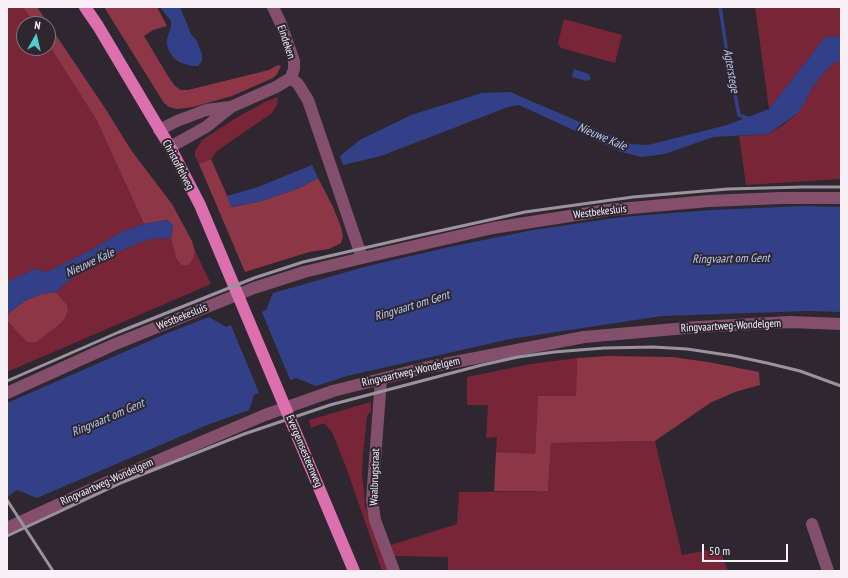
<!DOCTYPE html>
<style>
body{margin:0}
#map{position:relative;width:848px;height:578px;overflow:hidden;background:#2e2730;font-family:"PT Sans Narrow",sans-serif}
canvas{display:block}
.frame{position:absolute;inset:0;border:8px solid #f7f1f7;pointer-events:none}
.north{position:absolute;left:16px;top:16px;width:40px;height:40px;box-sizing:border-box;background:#2e2730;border:1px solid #7e7880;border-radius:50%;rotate:8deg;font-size:11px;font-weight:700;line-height:16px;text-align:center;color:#f7f1f7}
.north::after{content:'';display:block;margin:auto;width:14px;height:18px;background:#52cdce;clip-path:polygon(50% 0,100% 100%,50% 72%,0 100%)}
.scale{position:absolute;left:702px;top:544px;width:86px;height:18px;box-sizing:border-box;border:2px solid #f7f1f7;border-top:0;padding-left:5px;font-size:12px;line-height:14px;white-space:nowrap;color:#f7f1f7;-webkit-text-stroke:3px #2e2730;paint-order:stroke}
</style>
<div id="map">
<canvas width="848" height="578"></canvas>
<div class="frame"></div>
<div class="north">N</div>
<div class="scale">50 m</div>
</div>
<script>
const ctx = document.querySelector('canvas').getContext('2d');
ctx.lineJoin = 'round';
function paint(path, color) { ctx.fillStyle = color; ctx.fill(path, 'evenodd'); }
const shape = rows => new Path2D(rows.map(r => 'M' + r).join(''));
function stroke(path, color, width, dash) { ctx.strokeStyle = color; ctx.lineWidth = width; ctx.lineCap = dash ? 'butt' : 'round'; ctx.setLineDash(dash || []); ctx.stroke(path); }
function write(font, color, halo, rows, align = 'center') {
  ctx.font = font + ' "PT Sans Narrow",sans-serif'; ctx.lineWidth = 4; ctx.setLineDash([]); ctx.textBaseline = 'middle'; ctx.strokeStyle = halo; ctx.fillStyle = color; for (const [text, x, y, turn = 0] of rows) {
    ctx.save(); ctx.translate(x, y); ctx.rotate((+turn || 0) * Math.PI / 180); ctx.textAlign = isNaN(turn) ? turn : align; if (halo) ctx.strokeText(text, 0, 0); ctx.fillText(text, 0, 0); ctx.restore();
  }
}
paint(shape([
 [7,7,23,7,35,24,24,24,24,48,48,48,48,43,61,62,96,119,144,224,121,232,91,250,47,272,35,269,7,282],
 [755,7,841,7,841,36,825,37,769,109],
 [564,19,622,35,615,63,561,48,558,43],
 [835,62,841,62,841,179,746,185,739,136,768,134,783,125,798,113,805,102,813,86,825,71],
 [278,97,277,105,272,113,217,151,211,159,199,164,195,156,195,151,202,140,236,118,265,102],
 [171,238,176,258,194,257,195,251,211,284,7,372,7,321,13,328,66,316,68,310,67,305,56,292,69,280,113,254,149,239],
 [577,358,576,396,538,396,535,455,496,452,497,437,486,438,488,405,467,405,467,377,531,364],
 [371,402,371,411,367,416,363,455,362,477,364,492,365,506,390,571,382,571,346,467,332,432,325,424,321,424,311,428,309,420],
 [655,441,682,555,719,548,728,571,448,571,448,557,394,556,391,545,457,524,459,492,548,491,551,443]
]), '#782537');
paint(shape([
 [23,7,37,7,105,108,131,150,172,204,192,241,195,251,194,257,189,265,181,265,176,258,171,238,173,225,167,220,144,224,96,119,48,43,48,24,35,24],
 [104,7,157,7,167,26,153,30,144,36,168,76,175,86,181,90,188,90,269,70,278,65,281,66,277,74,273,78,232,96,193,107,177,109,169,107,164,103],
 [211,159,232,207,262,201,299,188,318,178,333,207,341,227,343,236,341,243,329,249,309,252,245,272,199,164],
 [56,292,67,305,68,310,66,316,61,323,35,343,27,342,7,321,7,314,25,301,41,294],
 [608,356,672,357,708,362,759,372,760,385,735,392,710,403,655,441,551,443,548,491,494,491,496,452,535,454,538,396,576,396,577,358]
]), '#8c3646');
paint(shape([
 [160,7,180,7,191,34,197,41,202,54,202,61,198,66,191,66,179,62,173,57,169,51,167,45,167,39,171,27,171,21],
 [841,36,841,62,835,62,825,71,813,86,805,102,798,113,768,134,713,137,665,154,642,157,621,152,519,105,508,107,381,156,343,165,340,156,360,140,411,115,482,93,510,92,631,144,648,145,727,125,769,109,825,37],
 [574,69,589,74,591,79,587,81,572,77],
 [312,165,318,178,299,188,262,201,231,207,227,196,258,187],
 [803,206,841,207,841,312,808,311,662,316,510,339,347,376,316,386,296,378,254,395,249,410,207,425,37,498,17,490,7,497,7,403,170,332,209,317,226,327,266,310,273,293,368,266,449,247,533,230,622,217,712,210],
 [167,220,173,225,171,238,149,239,113,254,69,280,56,292,41,294,25,301,7,314,7,282,11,280,35,269,47,272,91,250,121,232,144,224]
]), '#324187');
paint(shape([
 [261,310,291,382,260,395,230,323]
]), '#2e2730');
stroke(shape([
 [720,7,727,53,739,115,750,119]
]), '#324187', 3.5);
stroke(shape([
 [273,7,281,24,294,61,294,69,291,78],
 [291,78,298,84,308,100,362,258],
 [159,130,177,121,206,110,230,107],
 [170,147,206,127,231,107,276,87,291,78],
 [381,379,372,500,375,520,394,571],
 [7,393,113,345,254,288,304,272,362,258,493,228,608,210,709,201,781,198,841,198],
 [812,524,828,571],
 [7,528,112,480,265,415,333,391,424,368,584,337,698,327,790,322,841,324]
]), '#844f6c', 12);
stroke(shape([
 [85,7,98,26,170,147,200,205,354,571]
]), '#dc70ae', 12);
stroke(shape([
 [7,381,119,332,254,278,303,262,412,237,525,212,633,197,728,189,803,187,841,187],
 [7,500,53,571],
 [7,536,123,482,244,434,330,405,482,365,518,357,554,352,604,348,653,347,687,349,734,356,767,363,800,371,841,386]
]), '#99939a', 3);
write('11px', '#f7f1f7', '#2e2730', [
 ["Eindeken",286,42,71],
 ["Christoffelweg",178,165,62],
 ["Westbekesluis",600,212,-7],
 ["Westbekesluis",182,317,-22],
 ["Ringvaartweg-Wondelgem",731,326,-3],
 ["Ringvaartweg-Wondelgem",411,372,-13],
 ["Evergemsesteenweg",304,451,67],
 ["Waalbrugstraat",375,477,-88],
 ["Ringvaartweg-Wondelgem",107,482,-24]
]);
write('italic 12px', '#bdcaf3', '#2e2730', [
 ["Agterstege",731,71,80],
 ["Nieuwe Kale",602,137,23],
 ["Ringvaart om Gent",731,259,-1],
 ["Nieuwe Kale",90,263,-25],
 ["Ringvaart om Gent",412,306,-17],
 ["Ringvaart om Gent",108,418,-23]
]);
</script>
